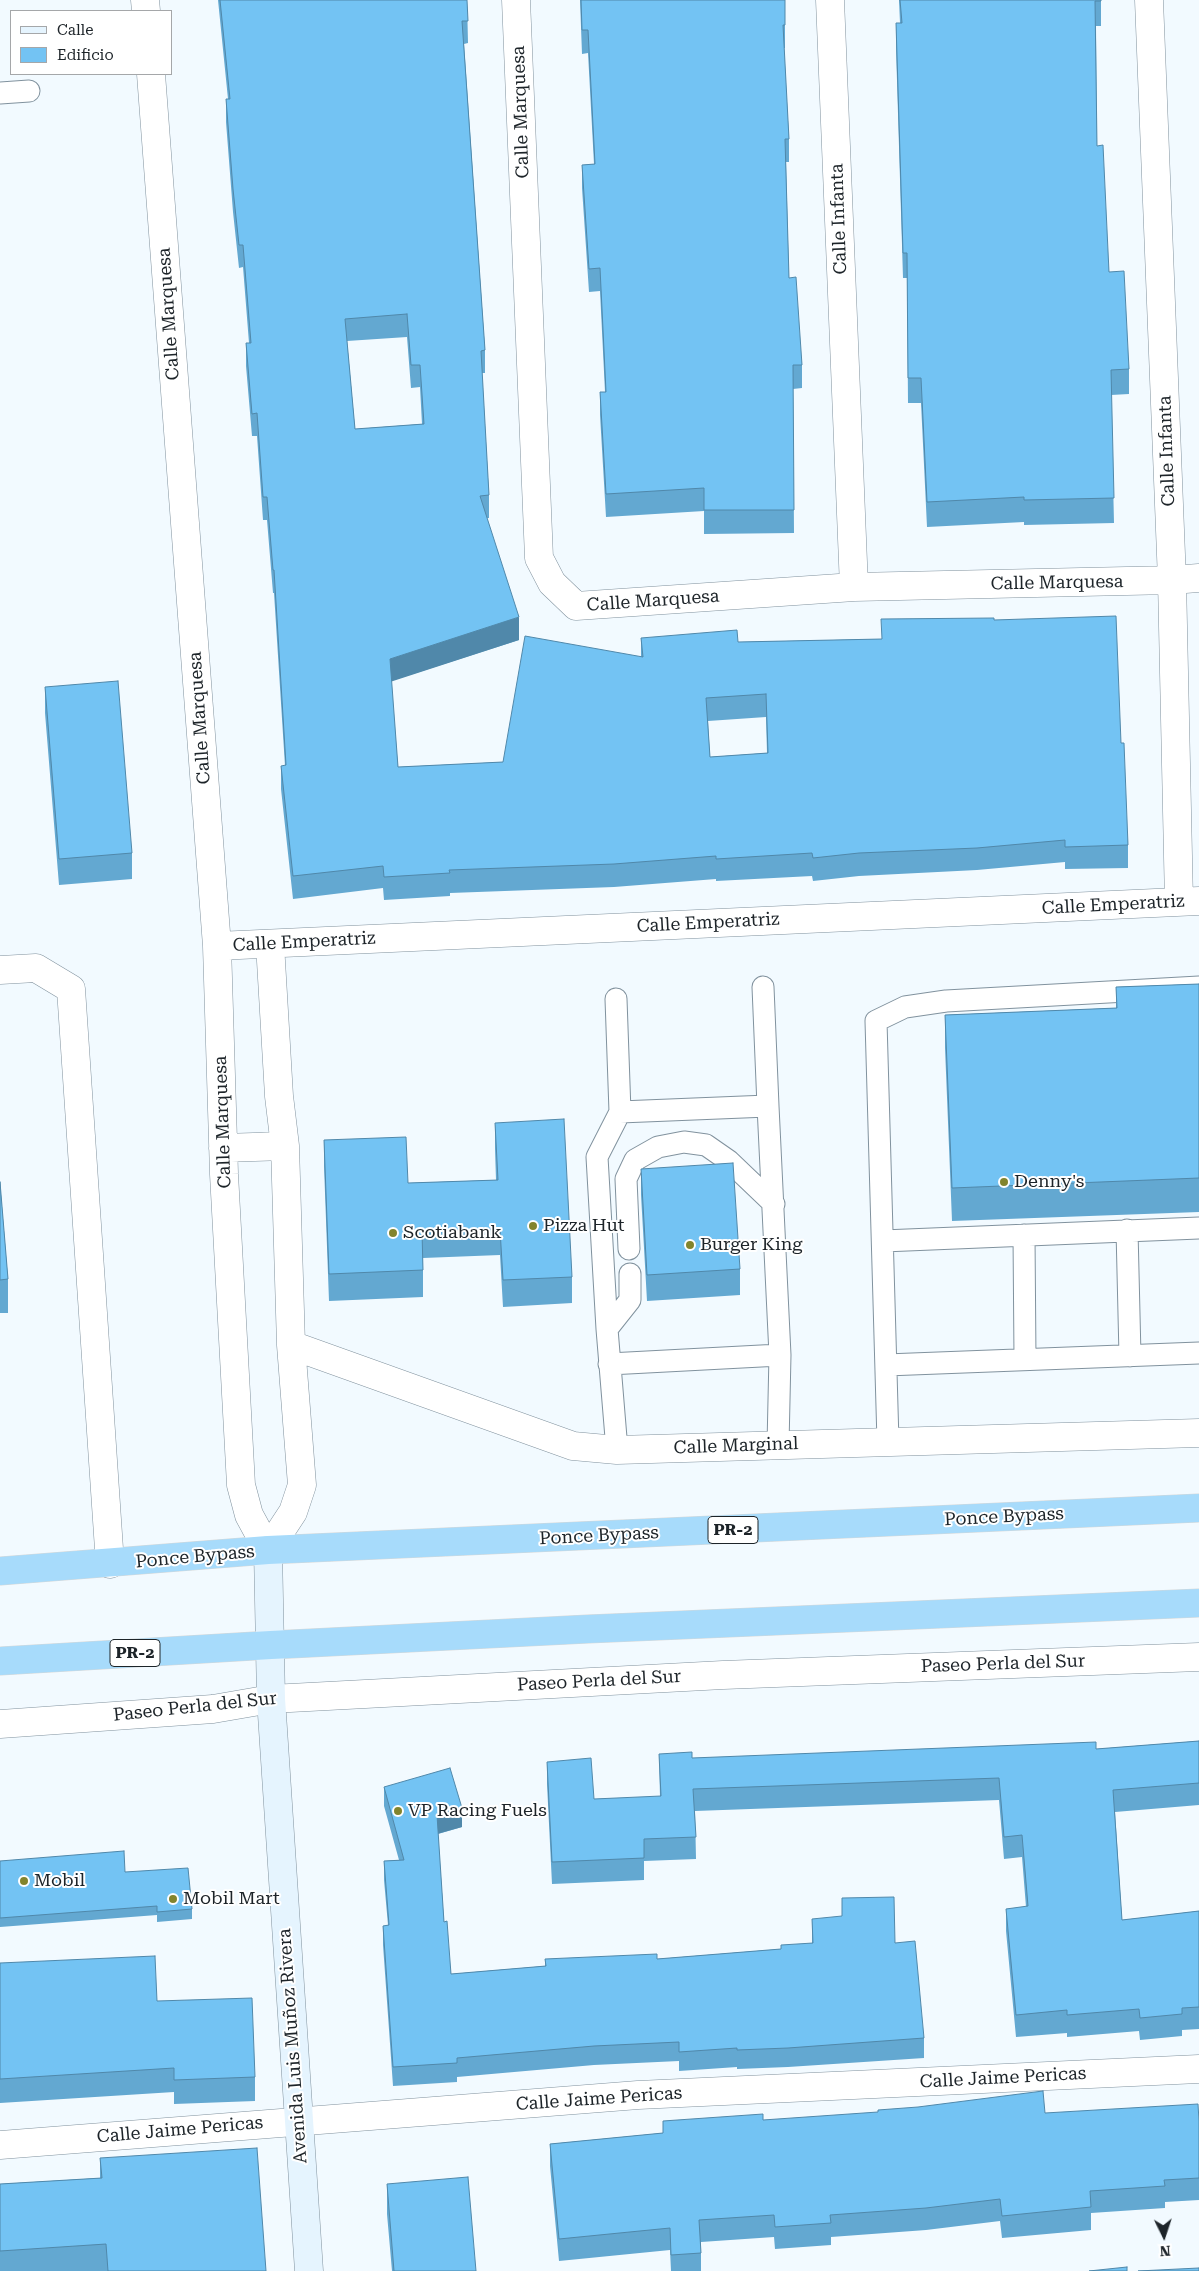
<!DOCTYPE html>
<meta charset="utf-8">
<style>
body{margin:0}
#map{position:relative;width:1199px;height:2271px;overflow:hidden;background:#f2faff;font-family:"Roboto Serif",serif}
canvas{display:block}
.legend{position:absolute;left:10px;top:10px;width:162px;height:65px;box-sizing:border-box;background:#fff;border:1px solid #a5a7a9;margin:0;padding:6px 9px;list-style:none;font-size:15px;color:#1d2429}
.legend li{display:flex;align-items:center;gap:10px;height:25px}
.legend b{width:25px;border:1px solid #a5a7a9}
.north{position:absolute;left:1139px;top:2211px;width:50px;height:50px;-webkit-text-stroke:4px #fff;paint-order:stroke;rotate:176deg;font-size:14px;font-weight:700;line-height:20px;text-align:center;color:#1d2429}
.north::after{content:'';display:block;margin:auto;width:18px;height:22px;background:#1d2429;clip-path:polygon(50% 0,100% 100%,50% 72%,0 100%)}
</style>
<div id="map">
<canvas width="1199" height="2271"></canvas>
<ul class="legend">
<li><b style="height:6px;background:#e5f4fe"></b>Calle</li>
<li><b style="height:14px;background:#73c3f3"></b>Edificio</li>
</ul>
<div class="north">N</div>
</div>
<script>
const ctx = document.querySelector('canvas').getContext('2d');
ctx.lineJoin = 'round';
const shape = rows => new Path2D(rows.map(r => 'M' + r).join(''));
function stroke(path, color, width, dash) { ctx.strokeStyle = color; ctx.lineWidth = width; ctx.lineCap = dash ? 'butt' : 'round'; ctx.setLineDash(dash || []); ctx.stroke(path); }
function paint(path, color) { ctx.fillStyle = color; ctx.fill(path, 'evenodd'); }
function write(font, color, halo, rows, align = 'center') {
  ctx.font = font + ' "Roboto Serif",serif'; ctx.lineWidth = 4; ctx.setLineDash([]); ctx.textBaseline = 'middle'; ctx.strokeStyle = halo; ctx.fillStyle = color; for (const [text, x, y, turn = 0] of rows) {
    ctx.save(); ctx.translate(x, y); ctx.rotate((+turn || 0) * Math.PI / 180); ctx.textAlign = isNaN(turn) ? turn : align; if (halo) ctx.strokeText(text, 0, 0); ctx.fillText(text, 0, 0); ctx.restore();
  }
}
const lane = shape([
 [0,93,29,91],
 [763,987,768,1106],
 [616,999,620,1112],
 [1127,1230,1130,1356],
 [1024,1235,1025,1359],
 [883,1241,1199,1228],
 [629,1249,626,1179,635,1160,658,1147,684,1142,706,1145,729,1161,774,1204],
 [607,1329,630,1300,630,1274],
 [609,1364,780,1355],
 [886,1365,1199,1353],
 [888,1442,876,1021,905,1007,946,1001,1199,987],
 [617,1450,607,1329,597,1157,620,1112,768,1106,780,1355,778,1445]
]);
const street = shape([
 [145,0,146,11],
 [516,0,539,558,552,583,576,606,854,587,1172,580,1199,578],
 [830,0,854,587],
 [1149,0,1172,580,1179,902],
 [151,74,217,946,224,1174,241,1485,249,1515,268,1550,293,1512,302,1485,291,1345,285,1146,279,1096,270,944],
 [217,946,1199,901],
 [0,970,36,968,71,989,110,1564],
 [223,1148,285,1146],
 [291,1345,573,1446,617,1450,1199,1433],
 [0,1724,213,1709,271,1699,723,1675,1199,1657],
 [0,2145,638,2095,1199,2069]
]);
const secondary = shape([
 [268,1550,271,1699,309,2271]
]);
const highway = shape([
 [0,1571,268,1550,1199,1508],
 [0,1661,271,1645,588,1629,1199,1603]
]);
stroke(lane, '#81929e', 23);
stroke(street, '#81929e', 29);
stroke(secondary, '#81929e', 29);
stroke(highway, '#d6d8d8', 29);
stroke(lane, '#fff', 21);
stroke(street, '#fff', 28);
stroke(secondary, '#e5f4fe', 28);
stroke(highway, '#a7dbfb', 28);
paint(shape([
 [218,0,467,0,468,43,464,44,485,350,485,373,482,373,489,495,489,518,487,518,519,640,391,681,398,767,503,762,641,656,641,638,738,642,881,639,994,620,1121,743,1128,845,1128,868,1065,869,1065,862,977,870,859,876,813,881,812,876,716,881,716,879,614,887,450,893,450,896,384,900,383,888,293,899,281,789,281,766,285,766,274,593,273,593,267,520,263,520,257,436,252,436,246,366,246,343,249,343,243,267,239,268,233,212,226,122,226,99,228,99],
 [407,337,411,388,420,387,422,424,355,429,347,341],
 [766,717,767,753,710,757,708,721],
 [580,0,785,0,785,48,784,48,789,139,789,162,786,162,789,278,802,365,802,388,793,389,794,533,704,534,704,511,606,517,600,415,600,392,605,392,600,291,589,292,582,188,582,165,594,164,588,53,582,54],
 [899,0,1101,0,1101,26,1096,26,1097,146,1109,272,1129,369,1129,394,1111,395,1114,523,1024,525,1024,522,927,527,921,403,908,403,907,278,903,278,896,48,896,23,900,23],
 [45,687,132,853,132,879,59,885,45,713],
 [1199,984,1199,1212,952,1221,945,1048,945,1015,1116,1008,1116,987],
 [495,1123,572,1277,572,1303,503,1307,500,1255,423,1258,423,1297,329,1301,324,1166,324,1140,408,1183,496,1180,495,1149],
 [641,1169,740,1269,740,1295,647,1301,641,1195],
 [0,1182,8,1279,8,1313,0,1313],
 [1199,1741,1199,1805,1115,1812,1122,1920,1199,1911,1199,2029,1182,2030,1182,2036,1140,2040,1139,2031,1067,2037,1067,2033,1016,2037,1006,1931,1006,1909,1026,1907,1022,1857,1004,1859,999,1800,695,1811,696,1859,644,1861,644,1880,552,1884,547,1784,547,1762,594,1799,660,1797,659,1754,692,1758,1096,1749],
 [384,1787,462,1827,438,1834,444,1922,451,1974,545,1966,545,1959,657,1959,781,1949,812,1943,812,1919,895,1943,924,2038,924,2058,788,2067,737,2069,737,2067,679,2071,679,2061,594,2065,457,2077,457,2082,393,2086,383,1945,383,1926,388,1925,384,1880,384,1861,399,1860,384,1806],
 [0,1861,125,1872,192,1909,192,1919,157,1922,157,1915,0,1927],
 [0,1963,157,2001,255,2077,255,2101,174,2104,174,2092,0,2103],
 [1045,2113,1199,2121,1199,2200,1165,2202,1165,2208,1091,2213,1091,2230,1002,2238,1000,2221,926,2230,831,2237,831,2245,775,2249,774,2237,701,2242,701,2271,671,2271,670,2250,559,2261,550,2166,550,2144,663,2133,663,2121,763,2120],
 [100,2158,266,2271,0,2271,0,2184,100,2178],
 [387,2184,476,2271,392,2271,387,2214]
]), '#63a8d1');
paint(shape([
 [519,617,519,640,390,682,390,659],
 [462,1808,462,1827,437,1834,437,1815]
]), '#5088aa');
const building = shape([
 [220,0,467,0,468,21,462,21,485,350,481,351,489,495,480,496,519,617,390,659,398,767,503,762,525,636,643,657,641,638,737,630,738,642,882,639,881,619,994,618,994,620,1116,616,1121,743,1124,743,1128,845,1065,847,1065,840,977,848,859,853,813,858,812,853,716,859,716,856,614,864,449,870,450,873,384,877,383,866,293,876,281,766,286,765,274,570,273,570,267,497,263,497,257,413,252,414,246,343,251,343,243,245,239,245,233,189,226,99,230,99,220,0],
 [407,314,411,365,420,365,424,424,355,429,345,319,407,314],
 [766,694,768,753,710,757,706,698,766,694],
 [581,0,785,0,785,25,783,25,789,139,785,139,789,278,796,277,802,365,793,365,794,510,704,510,704,488,606,494,600,392,606,392,600,268,589,269,582,165,595,164,588,30,582,30,581,0],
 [900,0,1101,0,1101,1,1095,1,1097,146,1103,145,1109,272,1124,271,1129,369,1111,370,1114,498,1024,500,1024,497,927,502,921,378,908,378,907,253,903,253,896,23,902,23,900,0],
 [118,681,132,853,59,859,45,687,118,681],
 [1199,984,1199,1178,952,1188,945,1015,1117,1008,1116,987,1199,984],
 [564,1119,572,1277,503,1280,500,1229,422,1232,423,1270,329,1274,324,1140,406,1137,408,1183,498,1180,495,1123,564,1119],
 [733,1163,740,1269,647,1275,641,1169,733,1163],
 [0,1182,8,1279,0,1280,0,1182],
 [1199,1741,1199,1783,1113,1790,1122,1920,1199,1911,1199,2007,1182,2008,1182,2014,1140,2018,1139,2009,1067,2015,1067,2010,1016,2015,1006,1909,1028,1906,1022,1835,1004,1837,999,1778,693,1789,696,1837,644,1839,644,1858,552,1862,547,1762,591,1758,594,1799,661,1796,659,1754,692,1752,692,1758,1096,1742,1096,1749,1199,1741],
 [450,1768,462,1808,437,1815,444,1922,447,1921,451,1974,546,1966,545,1959,657,1954,657,1959,781,1949,781,1945,813,1943,812,1919,842,1916,842,1898,894,1897,895,1943,915,1941,924,2038,788,2048,737,2050,737,2048,679,2052,679,2042,594,2046,457,2058,457,2063,393,2067,383,1926,389,1925,384,1861,404,1860,384,1787,450,1768],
 [124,1851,125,1872,188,1868,192,1909,157,1912,157,1906,0,1918,0,1861,124,1851],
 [155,1956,157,2001,252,1998,255,2077,174,2080,174,2068,0,2079,0,1963,155,1956],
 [1043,2091,1045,2113,1198,2104,1199,2121,1199,2178,1164,2180,1165,2186,1090,2191,1091,2207,1002,2216,1000,2199,926,2208,830,2215,831,2223,775,2227,774,2215,699,2220,701,2253,671,2255,670,2228,559,2239,550,2144,663,2133,663,2121,763,2114,763,2120,878,2112,878,2110,918,2107,1043,2091],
 [257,2148,266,2271,108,2271,106,2244,0,2251,0,2184,102,2178,100,2158,257,2148],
 [468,2177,476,2271,394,2271,387,2184,468,2177],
 [1127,2267,1127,2271,1089,2271,1127,2267],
 [1199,2268,1199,2271,1138,2271,1199,2268]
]);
paint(building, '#73c3f3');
stroke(building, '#5088aa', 1);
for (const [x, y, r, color] of [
 [1004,1182,5,"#82842d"],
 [533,1226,5,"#82842d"],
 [393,1233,5,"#82842d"],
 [690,1245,5,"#82842d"],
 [398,1811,5,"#82842d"],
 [24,1881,5,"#82842d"],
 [173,1899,5,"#82842d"]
]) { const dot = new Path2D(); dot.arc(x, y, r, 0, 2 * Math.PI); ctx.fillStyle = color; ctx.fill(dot); stroke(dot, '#fff', 2); }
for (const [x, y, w] of [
 [733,1530,50],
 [135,1653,50]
]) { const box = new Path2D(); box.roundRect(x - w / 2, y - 13.5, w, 27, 4); ctx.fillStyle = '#fff'; ctx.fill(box); stroke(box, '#1d2429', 1); }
write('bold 16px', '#1d2429', null, [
 ["PR-2",733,1530],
 ["PR-2",135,1653]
]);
write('18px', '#1d2429', '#fff', [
 ["Calle Marquesa",521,112,-92],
 ["Calle Infanta",839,219,-92],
 ["Calle Marquesa",169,314,-94],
 ["Calle Infanta",1167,451,-92],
 ["Calle Marquesa",1057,583,-1],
 ["Calle Marquesa",653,601,-4],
 ["Calle Marquesa",200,718,-94],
 ["Calle Emperatriz",1113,905,-3],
 ["Calle Emperatriz",708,923,-3],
 ["Calle Emperatriz",304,942,-3],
 ["Calle Marquesa",223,1122,-92],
 ["Calle Marginal",736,1446,-2],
 ["Ponce Bypass",1004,1517,-3],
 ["Ponce Bypass",599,1536,-3],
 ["Ponce Bypass",195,1557,-5],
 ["Paseo Perla del Sur",1003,1664,-2],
 ["Paseo Perla del Sur",599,1681,-3],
 ["Paseo Perla del Sur",195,1707,-6],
 ["Avenida Luis Muñoz Rivera",293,2046,-94],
 ["Calle Jaime Pericas",1003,2078,-3],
 ["Calle Jaime Pericas",599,2099,-4],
 ["Calle Jaime Pericas",180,2130,-5]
]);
write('18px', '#1d2429', '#fff', [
 ["Denny's",1014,1182],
 ["Pizza Hut",543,1226],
 ["Scotiabank",403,1233],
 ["Burger King",700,1245],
 ["VP Racing Fuels",408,1811],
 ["Mobil",34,1881],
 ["Mobil Mart",183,1899]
], 'left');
</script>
